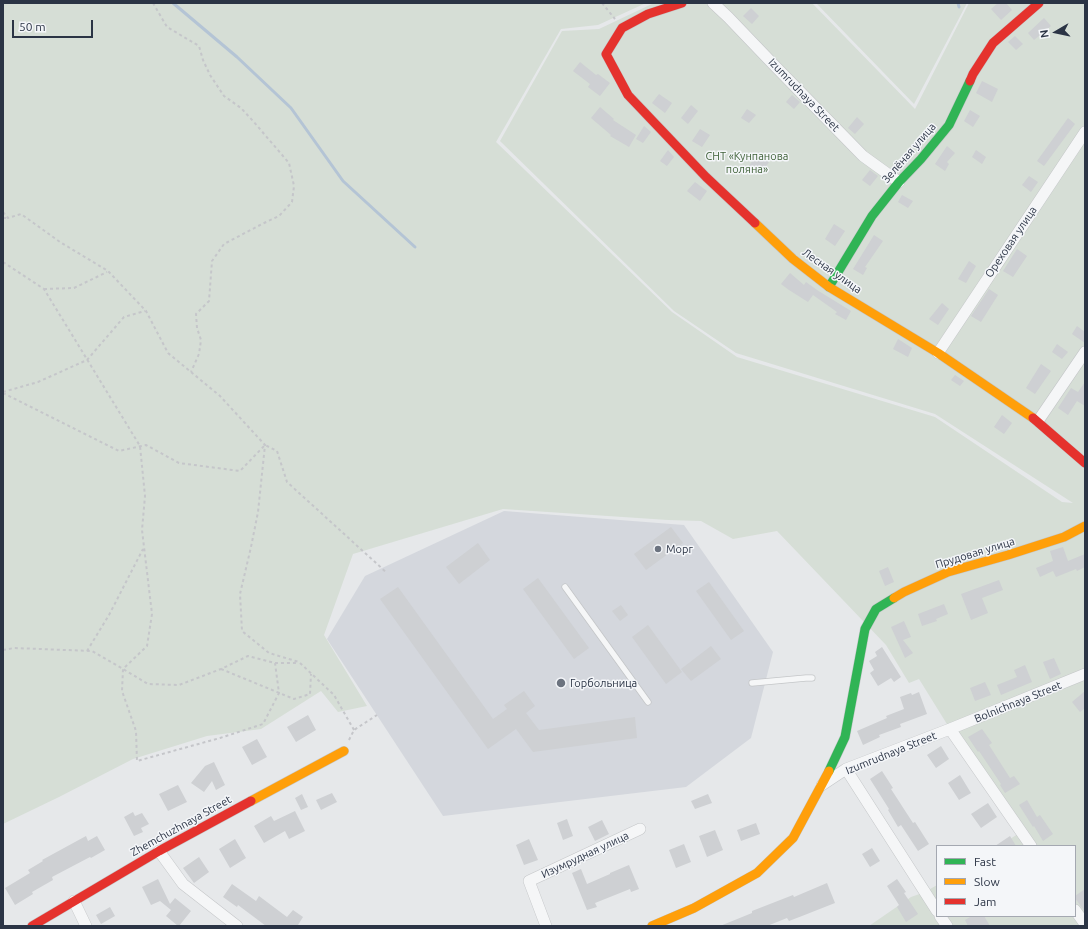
<!DOCTYPE html>
<meta charset="utf-8">
<style>
body{margin:0}
#map{position:relative;width:1088px;height:929px;overflow:hidden;background:#e6e8ea;font-family:Ubuntu,sans-serif}
canvas{display:block}
.frame{position:absolute;inset:0;border:4px solid #2b3445;pointer-events:none}
.legend{position:absolute;left:936px;top:845px;width:140px;height:72px;box-sizing:border-box;background:#f4f6f9;border:1px solid #a4a8b1;margin:0;padding:5px 7px;list-style:none;font-size:12px;color:#2b3445}
.legend li{display:flex;align-items:center;gap:8px;height:20px}
.legend b{width:20px;border:1px solid #a4a8b1}
.north{position:absolute;left:1036px;top:12px;width:40px;height:40px;-webkit-text-stroke:3px #f4f6f9;paint-order:stroke;rotate:261deg;font-size:11px;font-weight:700;line-height:16px;text-align:center;color:#2b3445}
.north::after{content:'';display:block;margin:auto;width:14px;height:18px;background:#2b3445;clip-path:polygon(50% 0,100% 100%,50% 72%,0 100%)}
.scale{position:absolute;left:12px;top:20px;width:81px;height:18px;box-sizing:border-box;border:2px solid #2b3445;border-top:0;padding-left:5px;font-size:12px;line-height:14px;white-space:nowrap;color:#2b3445;-webkit-text-stroke:3px #f4f6f9;paint-order:stroke}
</style>
<div id="map">
<canvas width="1088" height="929"></canvas>
<div class="frame"></div>
<ul class="legend">
<li><b style="height:5px;background:#30b455"></b>Fast</li>
<li><b style="height:5px;background:#ff9f0a"></b>Slow</li>
<li><b style="height:5px;background:#e5322d"></b>Jam</li>
</ul>
<div class="north">N</div>
<div class="scale">50 m</div>
</div>
<script>
const ctx = document.querySelector('canvas').getContext('2d');
ctx.lineJoin = 'round';
function paint(path, color) { ctx.fillStyle = color; ctx.fill(path, 'evenodd'); }
const shape = rows => new Path2D(rows.map(r => 'M' + r).join(''));
function stroke(path, color, width, dash) { ctx.strokeStyle = color; ctx.lineWidth = width; ctx.lineCap = dash ? 'butt' : 'round'; ctx.setLineDash(dash || []); ctx.stroke(path); }
function write(font, color, halo, rows, align = 'center') {
  ctx.font = font + ' Ubuntu,sans-serif'; ctx.lineWidth = 3; ctx.setLineDash([]); ctx.textBaseline = 'middle'; ctx.strokeStyle = halo; ctx.fillStyle = color; for (const [text, x, y, turn = 0] of rows) {
    ctx.save(); ctx.translate(x, y); ctx.rotate((+turn || 0) * Math.PI / 180); ctx.textAlign = isNaN(turn) ? turn : align; if (halo) ctx.strokeText(text, 0, 0); ctx.fillText(text, 0, 0); ctx.restore();
  }
}
paint(shape([
 [504,511,684,525,773,652,751,738,686,787,443,816,327,639,365,576]
]), '#d4d7dd');
paint(shape([
 [3,3,646,3,598,25,561,29,496,142,672,312,737,357,935,417,1062,502,1073,503,935,414,736,353,674,311,500,141,562,31,599,29,654,3,812,3,915,109,969,3,1085,3,1085,926,869,926,911,897,925,892,937,885,937,916,1075,916,1075,846,999,846,1021,832,950,729,919,679,909,683,886,645,777,531,733,539,701,521,668,520,503,509,353,554,324,635,367,706,338,712,321,691,261,729,207,736,133,759,59,797,3,824],
 [816,3,967,3,914,104]
]), '#d6ded6');
stroke(shape([
 [173,3,237,57,291,108,343,181,415,247],
 [958,3,959,7]
]), '#b4c4d5', 3);
paint(shape([
 [998,3,1006,3,1012,10,1001,20,991,9],
 [751,8,759,16,752,24,743,16],
 [1044,18,1051,26,1034,40,1028,33],
 [1015,36,1023,44,1016,50,1008,42],
 [580,62,596,75,598,74,610,83,600,96,588,87,590,84,573,71],
 [982,81,998,89,992,102,976,93],
 [659,94,672,103,665,113,652,103],
 [792,95,800,102,794,109,786,102],
 [691,105,698,111,688,124,681,118],
 [600,107,614,119,613,120,636,135,629,147,610,136,611,135,591,118],
 [747,109,756,115,749,123,741,118],
 [970,110,980,116,973,127,964,121],
 [857,117,864,124,855,134,848,128],
 [1068,118,1075,124,1044,166,1037,161],
 [644,126,651,132,643,143,636,139],
 [700,129,710,135,702,147,692,141],
 [947,146,955,153,947,162,949,164,945,171,935,164],
 [668,150,674,157,667,166,660,161],
 [976,150,986,157,982,164,972,157],
 [757,154,769,162,761,174,749,166],
 [870,170,878,176,870,186,862,180],
 [1029,176,1038,182,1031,192,1022,185],
 [695,182,707,191,700,201,687,191],
 [902,195,913,201,908,208,898,202],
 [834,224,845,231,835,246,825,239],
 [874,235,883,241,865,267,867,268,863,275,853,269],
 [1017,249,1027,256,1013,277,1003,271],
 [969,261,976,266,966,283,958,279],
 [790,273,804,285,806,282,817,290,851,311,846,320,835,314,837,312,813,295,808,302,789,290,781,284],
 [989,289,998,295,981,322,971,316],
 [942,303,949,309,938,325,929,319],
 [1077,326,1085,332,1085,343,1072,334],
 [898,339,912,348,908,357,893,349],
 [1057,344,1068,352,1062,359,1052,352],
 [1041,364,1051,371,1035,394,1026,388],
 [955,375,964,381,960,386,951,380],
 [1085,382,1085,406,1077,401,1068,415,1058,408,1071,388,1078,392],
 [1002,415,1012,423,1004,434,994,427],
 [671,527,683,543,646,570,634,554],
 [478,543,490,560,459,584,446,567],
 [1063,547,1068,561,1085,554,1085,567,1077,571,1076,569,1056,577,1053,571,1040,577,1036,568,1053,561,1050,551],
 [888,567,894,582,885,586,879,571],
 [538,578,589,648,574,659,523,589],
 [999,580,1003,590,982,598,988,613,971,620,961,594],
 [709,582,744,631,731,640,696,591],
 [398,587,493,719,507,709,504,705,524,691,535,706,526,713,539,730,635,717,637,738,533,752,516,729,488,749,380,599],
 [944,604,948,614,936,619,937,621,922,626,918,614],
 [621,605,628,615,620,621,612,611],
 [904,621,911,637,903,640,913,653,905,658,891,627],
 [648,625,682,672,666,684,632,637],
 [711,646,721,659,691,681,681,669],
 [882,647,901,677,894,682,891,678,878,686,870,673,874,670,869,661,877,656,875,652],
 [1054,658,1061,674,1050,679,1043,662],
 [1025,665,1032,682,1001,695,997,685,1017,677,1014,670],
 [985,682,991,695,975,701,970,688],
 [1085,691,1085,708,1080,712,1072,702],
 [919,692,927,714,900,724,901,727,879,735,880,737,863,745,857,731,887,718,886,716,904,709,900,697,911,693,912,695],
 [308,715,316,730,296,742,287,727],
 [982,729,992,743,989,745,1010,778,1014,776,1020,784,1005,793,1000,785,1001,784,979,751,978,752,968,737],
 [257,739,267,757,252,765,242,747],
 [941,746,949,759,936,768,927,755],
 [214,762,225,785,216,790,212,781,204,792,191,783,205,766],
 [882,771,893,788,891,789,913,823,915,822,929,844,918,851,901,825,898,827,888,810,889,809,870,779],
 [960,775,971,793,959,800,948,783],
 [178,785,187,802,168,811,159,794],
 [332,793,337,802,321,810,316,800],
 [302,794,308,807,301,810,295,798],
 [708,794,712,803,695,809,691,801],
 [1027,800,1037,817,1040,815,1053,834,1043,841,1034,826,1033,827,1019,805],
 [988,803,997,817,981,828,971,814],
 [295,811,305,831,289,839,285,831,264,843,254,826,271,816,274,821],
 [133,812,135,816,142,813,149,824,141,828,143,832,134,836,124,817],
 [567,819,573,836,563,840,557,823],
 [602,820,609,834,595,841,588,827],
 [756,823,760,834,741,841,737,830],
 [715,830,723,850,707,857,699,836],
 [86,836,88,841,97,836,105,850,91,858,90,857,52,877,53,880,32,892,33,894,15,905,5,888,30,873,28,870,43,861,42,860],
 [1010,836,1016,846,995,846],
 [235,839,246,858,230,868,219,849],
 [529,839,538,860,524,865,516,845],
 [684,844,691,862,676,868,669,850],
 [872,848,880,861,870,867,862,854],
 [199,857,209,872,194,883,183,868],
 [629,865,639,889,631,892,630,889,595,903,597,907,587,910,572,873,581,869,587,884,610,874,610,873],
 [158,879,170,904,175,898,191,911,179,926,178,926,166,916,171,910,160,901,151,905,142,887],
 [897,879,906,892,904,893,918,914,906,922,897,907,899,905,887,886],
 [827,883,835,903,802,916,789,921,787,918,767,926,720,926,752,913,752,911,793,895,794,897],
 [232,884,256,901,259,896,287,917,293,910,303,917,298,925,299,926,266,926,238,905,237,907,223,897],
 [1085,889,1085,912,1075,898,1075,896],
 [110,907,115,916,101,924,96,915],
 [972,916,984,916,990,926,968,926,965,920]
]), '#ced0d3');
const lane = shape([
 [565,587,648,702],
 [752,683,806,678,812,678]
]);
const street = shape([
 [713,3,728,17,773,64,863,156,899,182],
 [938,353,1085,132],
 [1038,421,1085,352],
 [950,729,1031,846],
 [846,769,937,911],
 [822,785,846,769,950,729,1085,674],
 [159,851,183,884,237,926],
 [74,901,86,926],
 [1075,910,1085,924],
 [940,916,947,926],
 [546,926,529,881,640,829]
]);
const fast = shape([
 [829,287,872,216,899,182,921,159,949,125,970,81],
 [829,771,845,737,865,629,876,609,894,598]
]);
const slow = shape([
 [755,223,793,259,829,287,938,353,1033,418],
 [894,598,904,592,948,572,1008,555,1064,537,1085,526],
 [251,801,344,751],
 [652,926,694,908,757,873,793,838,829,771]
]);
const jam = shape([
 [682,3,648,14,622,28,606,54,628,95,706,177,755,223],
 [970,81,973,74,993,43,1039,3],
 [1033,418,1085,463],
 [32,926,159,851,251,801]
]);
stroke(lane, '#c4c6c8', 7);
stroke(street, '#c4c6c8', 12);
stroke(fast, '#c4c6c8', 10);
stroke(slow, '#c4c6c8', 10);
stroke(jam, '#c4c6c8', 10);
stroke(shape([
 [153,3,167,27,199,46,203,60,210,75,224,96,241,108,253,121,289,163,294,186,292,202,279,216,262,224,224,244,212,261,209,301,196,314,197,328,201,340,199,354,191,372],
 [602,3,615,19],
 [3,212,8,218,21,214,60,242,108,271,146,311,168,353,220,396,265,445,258,512,251,547,240,594,242,631,269,653,299,662,334,695,354,730],
 [3,218,8,218],
 [3,262,44,289,140,446,145,496,142,530,152,614,147,646,123,669,122,691,136,731,137,761,220,738,263,724,279,693,275,663],
 [44,289,74,288,107,272],
 [3,392,38,382,87,360,124,317,145,311],
 [3,393,119,451,146,445,179,463,240,471,265,445,277,451,287,482,387,573],
 [3,650,14,648,92,651,123,669,148,684,179,685,221,669,248,656,275,663,296,663],
 [87,651,109,615,143,549],
 [221,669,294,699,310,694,311,674],
 [349,740,354,730,377,715]
]), '#c5c6ca', 2, [3, 3]);
stroke(lane, '#f5f6f7', 5.5);
stroke(street, '#f5f6f7', 11);
stroke(fast, '#30b455', 9);
stroke(slow, '#ff9f0a', 9);
stroke(jam, '#e5322d', 9);
for (const [x, y, r, color] of [
 [658,549,4,"#6c737f"],
 [561,683,5,"#6c737f"]
]) { const dot = new Path2D(); dot.arc(x, y, r, 0, 2 * Math.PI); ctx.fillStyle = color; ctx.fill(dot); stroke(dot, '#f4f6f9', 1.5); }
write('11px', '#2b3445', '#f4f6f9', [
 ["Izumrudnaya Street",804,95,46],
 ["Зелёная улица",909,153,-49],
 ["Ореховая улица",1011,242,-56],
 ["Лесная улица",832,271,35],
 ["Прудовая улица",975,553,-17],
 ["Bolnichnaya Street",1018,702,-22],
 ["Izumrudnaya Street",891,753,-22],
 ["Zhemchuzhnaya Street",181,826,-29],
 ["Изумрудная улица",585,855,-25]
]);
write('11px', '#3f6138', '#f4f6f9', [
 ["СНТ «Кунпанова",747,156],
 ["поляна»",747,169]
]);
write('11px', '#2b3445', '#f4f6f9', [
 ["Морг",666,549],
 ["Горбольница",570,683]
], 'left');
</script>
